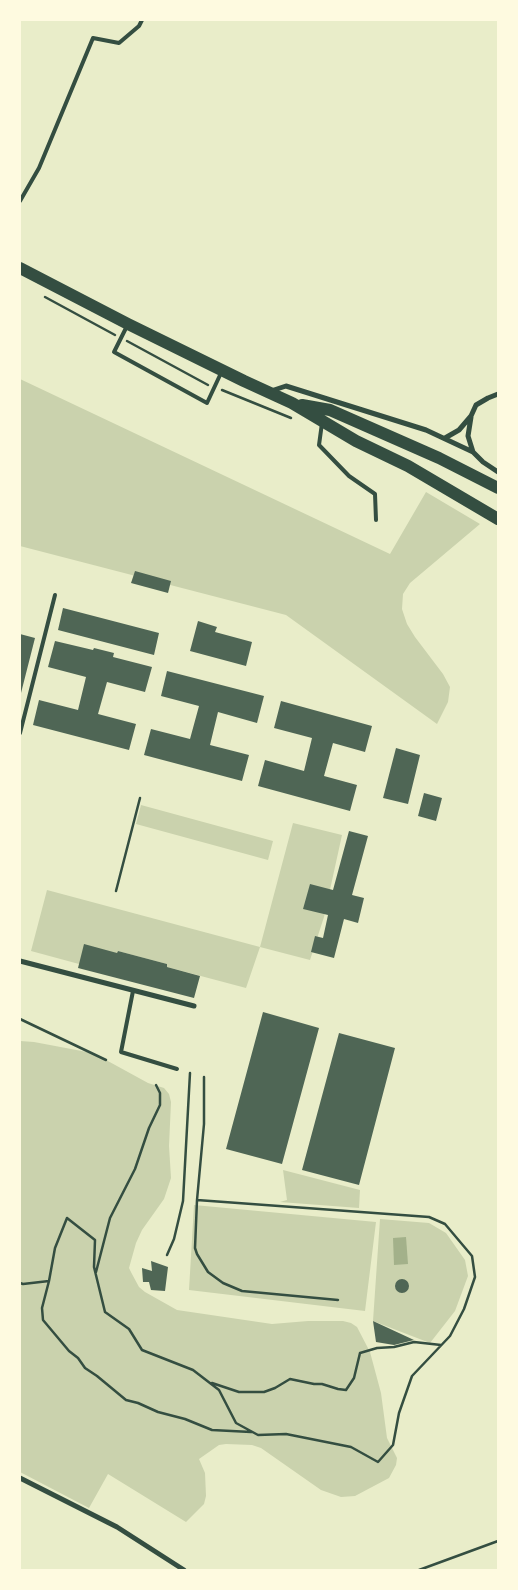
<!DOCTYPE html>
<style>
body{margin:0}
#map{position:relative;width:518px;height:1590px;overflow:hidden;background:#e9edc9;font-family:Manrope,sans-serif}
canvas{display:block}
.frame{position:absolute;inset:0;border:21px solid #fefae0;pointer-events:none}
</style>
<div id="map">
<canvas width="518" height="1590"></canvas>
<div class="frame"></div>
</div>
<script>
const ctx = document.querySelector('canvas').getContext('2d');
ctx.lineJoin = 'round';
function paint(path, color) { ctx.fillStyle = color; ctx.fill(path, 'evenodd'); }
const shape = rows => new Path2D(rows.map(r => 'M' + r).join(''));
function stroke(path, color, width, dash) { ctx.strokeStyle = color; ctx.lineWidth = width; ctx.lineCap = dash ? 'butt' : 'round'; ctx.setLineDash(dash || []); ctx.stroke(path); }
paint(shape([
 [20,379,390,554,426,492,480,524,410,583,403,594,402,609,407,624,415,637,443,674,450,687,448,702,437,724,286,615,20,546],
 [141,805,273,841,268,860,136,824],
 [293,823,342,835,324,917,310,960,260,947,246,988,167,967,167,964,118,951,117,953,79,964,31,951,47,890,260,947],
 [20,1041,34,1042,87,1052,106,1060,148,1083,164,1088,169,1094,171,1102,169,1146,171,1178,164,1199,142,1230,136,1243,129,1268,132,1274,139,1287,145,1292,177,1310,272,1324,308,1321,343,1321,351,1323,357,1327,370,1352,381,1393,387,1438,397,1458,396,1465,389,1478,355,1496,341,1497,321,1490,261,1448,252,1445,226,1444,219,1445,199,1459,205,1473,206,1496,204,1504,186,1522,108,1474,89,1508,20,1472],
 [283,1170,360,1190,359,1208,280,1202,287,1200],
 [194,1205,376,1222,365,1311,189,1290],
 [380,1219,429,1223,446,1233,465,1260,468,1276,455,1311,430,1343,373,1321]
]), '#cad2ad');
paint(shape([
 [406,1237,408,1264,394,1265,393,1238]
]), '#a3b18a');
paint(shape([
 [135,571,171,581,168,593,131,583],
 [63,608,159,633,154,655,58,630],
 [198,621,217,627,215,632,252,642,246,666,190,651],
 [20,634,35,638,21,693,20,693],
 [55,641,93,650,94,648,114,653,113,657,152,667,145,692,107,682,98,714,136,724,129,750,33,725,39,700,78,710,86,677,48,667],
 [167,671,264,696,257,723,218,712,210,745,249,755,242,781,144,755,151,729,190,739,199,706,161,696],
 [281,701,372,726,365,752,333,743,324,776,357,785,350,811,258,786,265,760,304,771,312,738,274,728],
 [396,748,420,755,408,804,383,798],
 [424,793,442,798,436,821,418,816],
 [349,831,368,836,352,895,364,898,358,923,344,919,334,958,311,952,315,936,323,938,328,915,303,909,310,884,333,890],
 [84,944,117,953,118,951,167,964,167,967,200,976,194,998,78,968],
 [263,1012,319,1028,282,1164,226,1149],
 [339,1033,395,1048,359,1185,302,1170],
 [151,1261,168,1267,165,1291,151,1290,149,1282,143,1282,142,1268,152,1271],
 '395 1286a7 7 0 1 1 14 0a7 7 0 1 1-14 0Z',
 [373,1321,414,1340,394,1345,376,1342]
]), '#4f6655');
stroke(shape([
 [45,297,115,335],
 [127,341,208,385],
 [222,390,291,418],
 [116,891,140,798],
 [20,1019,106,1060],
 [197,1200,195,1248,197,1254,208,1272,223,1283,242,1291,338,1300],
 [167,1255,174,1239,183,1201,190,1073],
 [96,1272,110,1218,135,1169,149,1128,160,1105,160,1093,156,1085],
 [49,1281,42,1308,43,1320,69,1351,78,1358,85,1368,97,1376,126,1400,138,1403,158,1412,185,1419,212,1430,251,1432],
 [20,1283,23,1284,49,1281,55,1248,67,1218,95,1240,94,1267,105,1312,129,1329,142,1350,193,1370,219,1390,236,1423,258,1435,286,1434,351,1447,378,1462,393,1445,399,1413,412,1376,450,1336,464,1309,475,1277,472,1256,445,1224,429,1217,197,1200,204,1124,204,1077],
 [212,1383,239,1392,264,1392,275,1388,290,1379,314,1384,322,1384,338,1389,346,1390,354,1378,360,1353,377,1348,394,1347,414,1342,441,1345],
 [419,1570,498,1541]
]), '#344e41', 2.5);
stroke(shape([
 [20,201,39,168,93,38,119,43,139,26,142,20],
 [127,326,114,352,207,403,221,373],
 [322,423,319,445,349,476,375,494,376,520],
 [20,733,55,595],
 [133,991,121,1052,177,1069]
]), '#344e41', 4);
stroke(shape([
 [271,391,286,386,426,430,473,452,483,462,498,472],
 [471,417,468,436,473,452],
 [445,438,459,430,471,416,476,405,488,398,498,394],
 [20,961,194,1006],
 [20,1478,117,1527,184,1570]
]), '#344e41', 5);
stroke(shape([
 [20,268,128,324,244,381,292,403,356,441,408,466,498,519],
 [302,405,330,410,439,458,498,488]
]), '#344e41', 12);
</script>
